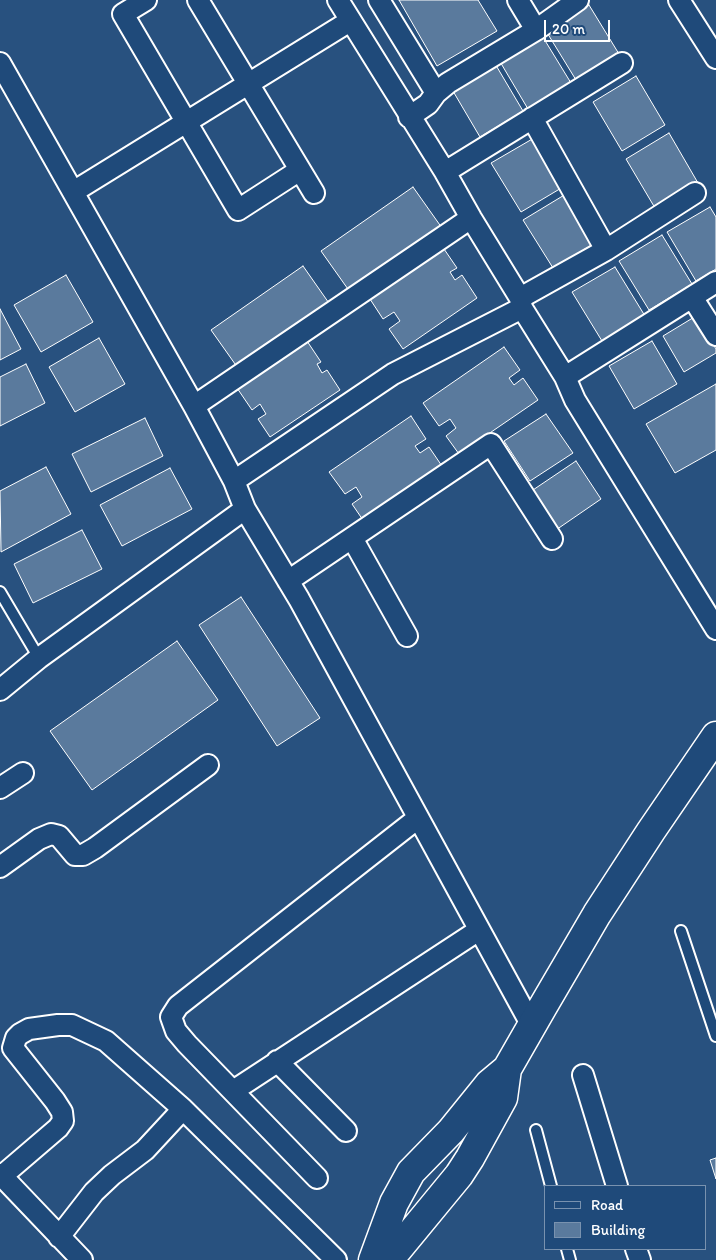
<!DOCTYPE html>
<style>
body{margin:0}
#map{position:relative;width:716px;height:1260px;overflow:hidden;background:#28517f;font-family:Itim,sans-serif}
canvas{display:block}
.legend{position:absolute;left:544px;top:1185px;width:162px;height:65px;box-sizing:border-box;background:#1f4a7a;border:1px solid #7992af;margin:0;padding:6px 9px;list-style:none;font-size:15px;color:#fff}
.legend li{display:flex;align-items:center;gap:10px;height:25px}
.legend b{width:25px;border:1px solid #7992af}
.scale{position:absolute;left:544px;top:20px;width:66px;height:22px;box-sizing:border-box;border:2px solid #fff;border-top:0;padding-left:6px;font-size:15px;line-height:18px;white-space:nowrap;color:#fff;-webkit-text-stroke:4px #1f4a7a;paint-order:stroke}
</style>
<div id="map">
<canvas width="716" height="1260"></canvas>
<ul class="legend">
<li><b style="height:6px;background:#1f4a7a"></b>Road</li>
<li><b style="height:14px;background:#5a7a9d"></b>Building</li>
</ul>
<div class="scale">20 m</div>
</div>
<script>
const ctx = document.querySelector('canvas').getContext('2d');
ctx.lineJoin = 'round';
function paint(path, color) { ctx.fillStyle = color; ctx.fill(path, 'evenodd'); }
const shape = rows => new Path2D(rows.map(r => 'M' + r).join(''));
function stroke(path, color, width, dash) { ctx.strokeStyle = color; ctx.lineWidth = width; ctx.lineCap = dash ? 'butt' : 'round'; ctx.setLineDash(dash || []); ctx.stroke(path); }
const building = shape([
 [399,0,478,0,497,31,437,66,399,0],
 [589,5,619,54,576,80,546,31,589,5],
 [541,34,571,83,528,109,499,60,541,34],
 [494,62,523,111,480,137,450,86,494,62],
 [636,76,665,125,622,151,593,102,636,76],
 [669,133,698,183,655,208,626,159,669,133],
 [534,138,563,187,521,212,491,163,534,138],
 [413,187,442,228,350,292,321,251,413,187],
 [566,194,595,243,553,268,523,220,566,194],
 [710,207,716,217,716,269,696,281,667,232,710,207],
 [662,235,692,284,649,310,619,261,662,235],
 [442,246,457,268,450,272,455,280,462,275,477,298,403,349,389,329,400,321,394,312,383,319,368,296,442,246],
 [303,266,331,306,240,371,211,330,303,266],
 [615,267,645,316,602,341,572,292,615,267],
 [66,275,93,322,41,352,14,305,66,275],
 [0,309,21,349,0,360,0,309],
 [696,316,716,349,716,353,684,372,663,336,696,316],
 [99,338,125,384,75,412,49,367,99,338],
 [307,341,321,362,317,364,322,373,327,370,340,390,270,437,258,419,266,414,260,404,252,410,237,388,307,341],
 [652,341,677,384,634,409,609,366,652,341],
 [504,347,520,370,509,378,514,385,523,378,538,400,459,454,446,436,456,428,450,419,439,426,423,403,504,347],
 [26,364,45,403,0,426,0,377,26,364],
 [716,384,716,450,675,473,646,424,716,384],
 [546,414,573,453,530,481,504,441,546,414],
 [411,416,426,439,415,446,420,453,429,447,444,469,365,523,352,504,362,497,356,487,345,494,329,472,411,416],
 [145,418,163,456,91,492,72,454,145,418],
 [576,461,601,499,553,532,527,494,576,461],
 [46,467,71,514,1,552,0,491,46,467],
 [170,468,192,509,122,546,100,505,170,468],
 [82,530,102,569,33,603,14,564,82,530],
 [241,597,320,718,277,746,199,625,241,597],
 [177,641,218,700,92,790,50,731,177,641],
 [716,1158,716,1179,710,1160,716,1158]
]);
paint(building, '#5a7a9d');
stroke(building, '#fff', 1);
const lane = shape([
 [0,592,39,658],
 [681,931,716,1036],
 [536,1130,551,1186],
 [567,1249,570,1260]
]);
const street = shape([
 [146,0,123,14,238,210,300,170],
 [198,0,314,193],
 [338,0,445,172,471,218,520,298,522,308,565,377,575,400,716,629],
 [379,0,436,93],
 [518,0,536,30],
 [679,0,716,58],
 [0,63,194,406,234,481,245,509,299,599,532,1026],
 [409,117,428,104,436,93,448,83,536,30,578,0],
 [532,118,606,250],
 [445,172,622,63],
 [73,192,350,21],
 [692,297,716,335],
 [520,298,606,250,695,193],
 [565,377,716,282],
 [194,406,471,218],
 [234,481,393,374,522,308],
 [352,538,407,636],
 [288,581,491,444,552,539],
 [0,690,39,658,245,509],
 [0,788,23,773],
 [0,867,39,839,51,834,59,836,75,855,83,855,95,848,208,765],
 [277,1061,346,1131],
 [583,1075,617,1186],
 [233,1091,479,930],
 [0,1174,82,1260],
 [2,1176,58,1128,63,1121,62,1112,55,1101,13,1048,16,1038,20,1034,29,1029,58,1025,72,1025,106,1041,183,1109,336,1260],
 [317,1178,187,1044,176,1031,171,1017,178,1006,418,818],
 [59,1237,94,1192,112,1175,145,1150,183,1109],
 [636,1249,640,1260]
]);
const secondary = shape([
 [373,1260,394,1203,411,1172,451,1131,489,1084,507,1069],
 [389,1260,459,1175,470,1158,503,1098,507,1069,542,1008,597,914,651,831,716,736]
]);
stroke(lane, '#fff', 14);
stroke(street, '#fff', 24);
stroke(secondary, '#fff', 31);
stroke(lane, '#1f4a7a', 10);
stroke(street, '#1f4a7a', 20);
stroke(secondary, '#1f4a7a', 28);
</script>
